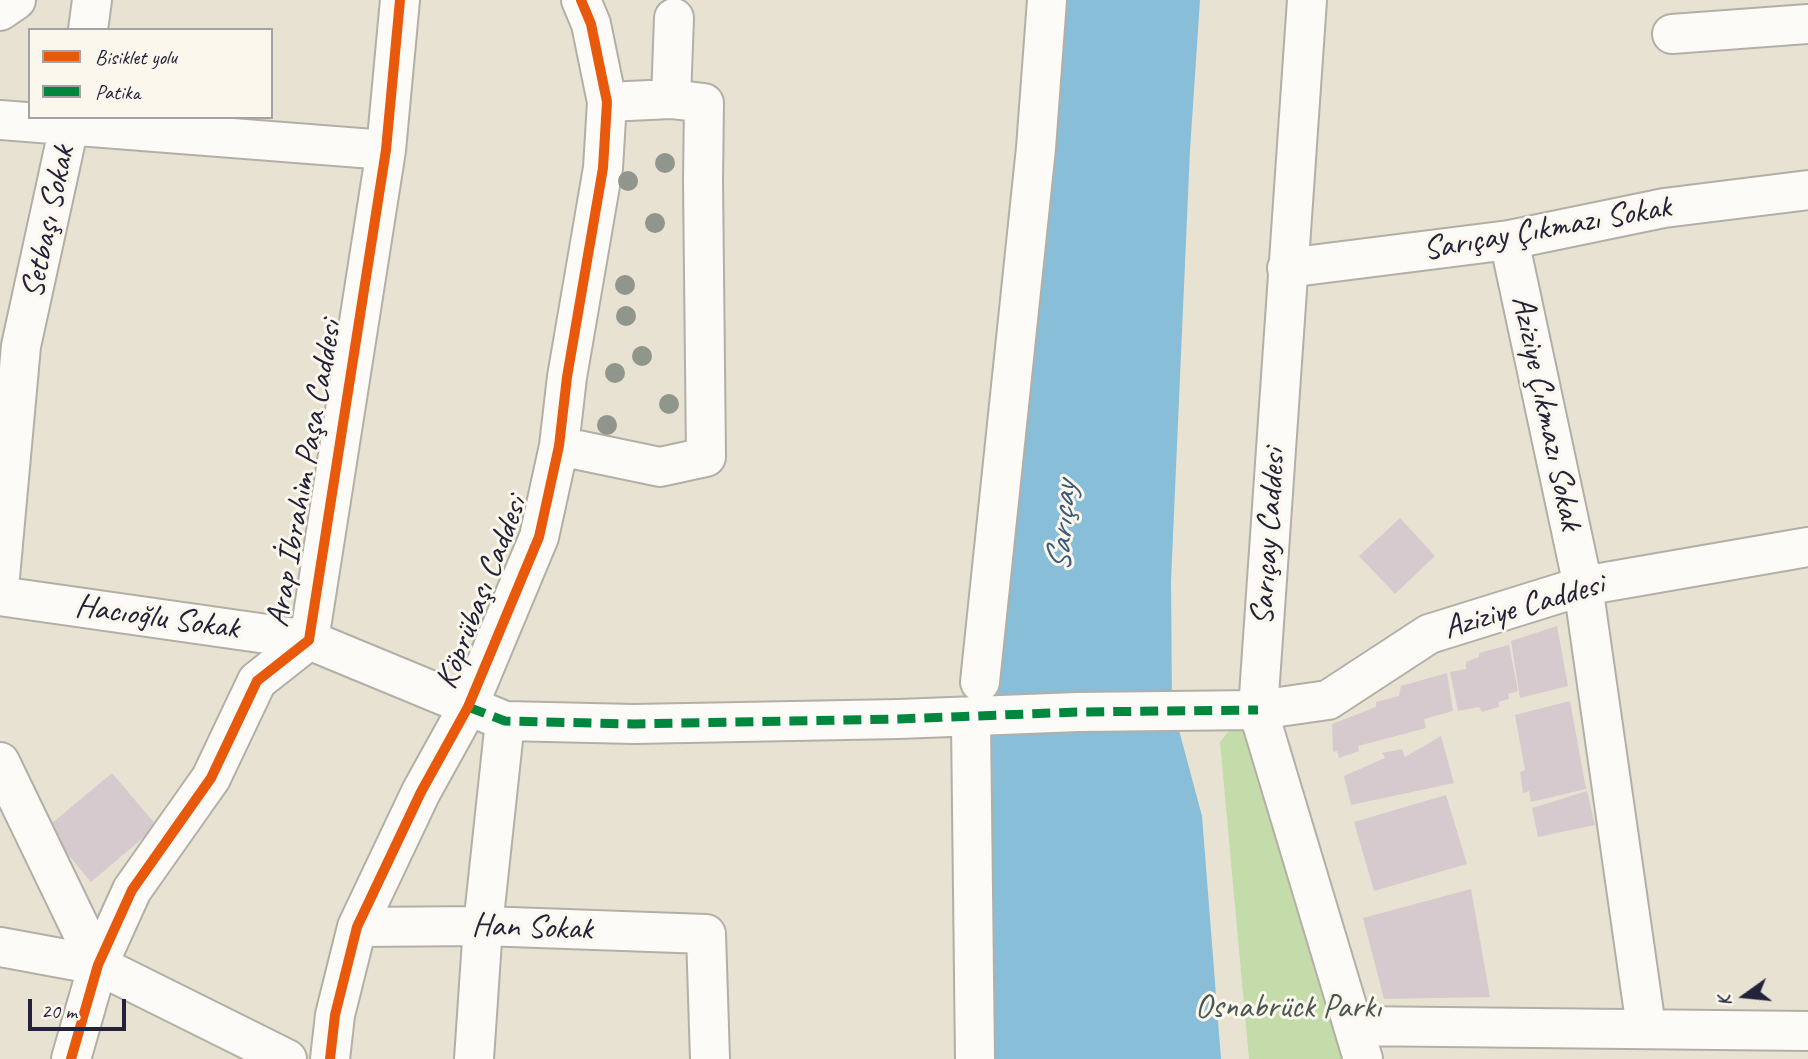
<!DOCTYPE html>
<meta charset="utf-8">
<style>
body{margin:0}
#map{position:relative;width:1808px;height:1059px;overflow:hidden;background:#e8e2d2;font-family:Caveat,sans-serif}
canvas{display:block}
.legend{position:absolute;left:28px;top:28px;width:245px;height:91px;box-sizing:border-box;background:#fbf7ec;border:2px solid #a4a2a5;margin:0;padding:9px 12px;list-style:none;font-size:21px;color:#22223b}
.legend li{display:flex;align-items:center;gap:14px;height:35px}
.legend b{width:35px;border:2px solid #a4a2a5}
.north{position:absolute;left:1710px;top:961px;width:70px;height:70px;-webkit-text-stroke:5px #fbf7ec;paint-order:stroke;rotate:255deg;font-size:19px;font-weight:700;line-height:28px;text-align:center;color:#22223b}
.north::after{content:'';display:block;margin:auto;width:24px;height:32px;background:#22223b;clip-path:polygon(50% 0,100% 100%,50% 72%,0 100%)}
.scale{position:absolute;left:28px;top:999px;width:98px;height:32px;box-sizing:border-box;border:4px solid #22223b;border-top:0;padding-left:9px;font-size:21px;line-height:24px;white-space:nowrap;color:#22223b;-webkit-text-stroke:5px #fbf7ec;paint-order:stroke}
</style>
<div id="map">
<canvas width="1808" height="1059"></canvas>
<ul class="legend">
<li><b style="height:9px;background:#e8590c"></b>Bisiklet yolu</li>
<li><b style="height:9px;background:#00873e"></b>Patika</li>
</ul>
<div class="north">K</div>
<div class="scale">20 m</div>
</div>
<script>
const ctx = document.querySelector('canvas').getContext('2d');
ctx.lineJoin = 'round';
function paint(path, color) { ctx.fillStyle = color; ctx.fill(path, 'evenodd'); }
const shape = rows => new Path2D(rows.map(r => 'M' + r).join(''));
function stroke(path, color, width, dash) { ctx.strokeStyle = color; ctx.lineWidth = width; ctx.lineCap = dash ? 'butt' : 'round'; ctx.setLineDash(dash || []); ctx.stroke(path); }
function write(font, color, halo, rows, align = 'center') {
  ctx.font = font + ' Caveat,sans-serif'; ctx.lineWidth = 6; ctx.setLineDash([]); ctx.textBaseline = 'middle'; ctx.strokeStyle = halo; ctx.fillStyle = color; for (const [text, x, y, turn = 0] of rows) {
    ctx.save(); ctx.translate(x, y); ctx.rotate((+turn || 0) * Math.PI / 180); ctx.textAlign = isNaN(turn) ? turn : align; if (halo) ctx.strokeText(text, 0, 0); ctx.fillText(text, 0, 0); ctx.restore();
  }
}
paint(shape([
 [1255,723,1348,1059,1249,1059,1220,742,1232,727]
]), '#c3dca9');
paint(shape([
 [1056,0,1200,0,1190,150,1171,581,1172,704,1202,816,1221,1059,987,1059,986,752,999,687]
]), '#89bed8');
paint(shape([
 [1400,518,1435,556,1395,594,1359,556],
 [1557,626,1568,686,1520,698,1511,641],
 [1509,645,1518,691,1508,694,1509,699,1498,702,1499,707,1482,712,1479,707,1458,711,1450,672,1466,669,1466,662,1479,657,1479,653],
 [1447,673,1453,711,1424,719,1426,728,1358,746,1359,751,1339,758,1337,751,1333,752,1332,724,1376,707,1376,702,1399,696,1401,686],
 [1570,701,1586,789,1531,802,1529,791,1523,793,1520,772,1525,770,1515,715],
 [1441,736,1454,783,1351,805,1344,776,1385,758,1382,753,1402,749,1405,757],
 [112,773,157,826,91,882,46,828],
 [1587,791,1595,825,1538,837,1532,808],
 [1446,795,1467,864,1374,891,1354,822],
 [1471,889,1490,997,1384,999,1363,918]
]), '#d6cace');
const minor = shape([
 [1307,0,1258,710,1363,1059],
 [0,11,16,0],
 [88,30,92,0],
 [1672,34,1808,24],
 [671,99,674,18],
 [0,120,386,150],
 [1509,240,1583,586,1646,1027],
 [1287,268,1509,240,1664,208,1808,190],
 [559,446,660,467,706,457,703,181,704,103,671,99,607,102],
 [0,577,21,346,71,117],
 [0,596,309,640,505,721,634,724,899,719,1078,712,1258,710,1328,700,1429,634,1583,586,1808,547],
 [980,682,1036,148,1047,0],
 [971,722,975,1059],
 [0,762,98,965],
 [357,927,483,926,706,934,710,1059],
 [0,947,98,965,287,1059],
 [1353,1026,1808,1031],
 [71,1059,98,965,132,890,211,778,257,681,309,640,386,150,400,0],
 [330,1059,335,1015,357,927,421,792,468,707,539,537,559,446,567,377,603,168,607,102,591,24,581,0],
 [474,1059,483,926,505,721]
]);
stroke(minor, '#b3afa7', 42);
stroke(minor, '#fcfbf8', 38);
stroke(shape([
 [468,707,505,721,634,724,899,719,1078,712,1258,710]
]), '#00873e', 9, [18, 9]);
stroke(shape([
 [71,1059,98,965,132,890,211,778,257,681,309,640,386,150,400,0],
 [330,1059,335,1015,357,927,421,792,468,707,539,537,559,446,567,377,603,168,607,102,591,24,581,0]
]), '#e8590c', 10);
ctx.fillStyle = '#91968c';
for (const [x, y] of [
 [665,163],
 [628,181],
 [655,223],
 [625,285],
 [626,316],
 [642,356],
 [615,373],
 [669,404],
 [607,425]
]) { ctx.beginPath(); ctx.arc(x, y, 10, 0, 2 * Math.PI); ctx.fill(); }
write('33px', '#22223b', '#fbf7ec', [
 ["Setbaşı Sokak",49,222,-78],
 ["Sarıçay Çıkmazı Sokak",1547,229,-10],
 ["Aziziye Çıkmazı Sokak",1546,413,78],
 ["Arap İbrahim Paşa Caddesi",305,474,-80],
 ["Sarıçay Caddesi",1269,537,-86],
 ["Köprübaşı Caddesi",482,593,-69],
 ["Aziziye Caddesi",1524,607,-16],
 ["Hacıoğlu Sokak",157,618,8],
 ["Han Sokak",532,928,2]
]);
write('33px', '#495852', '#fbf7ec', [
 ["Osnabrück Parkı",1288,1008]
]);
write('italic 35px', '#3b5a7b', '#fbf7ec', [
 ["Sarıçay",1063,527,-86]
]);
</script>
